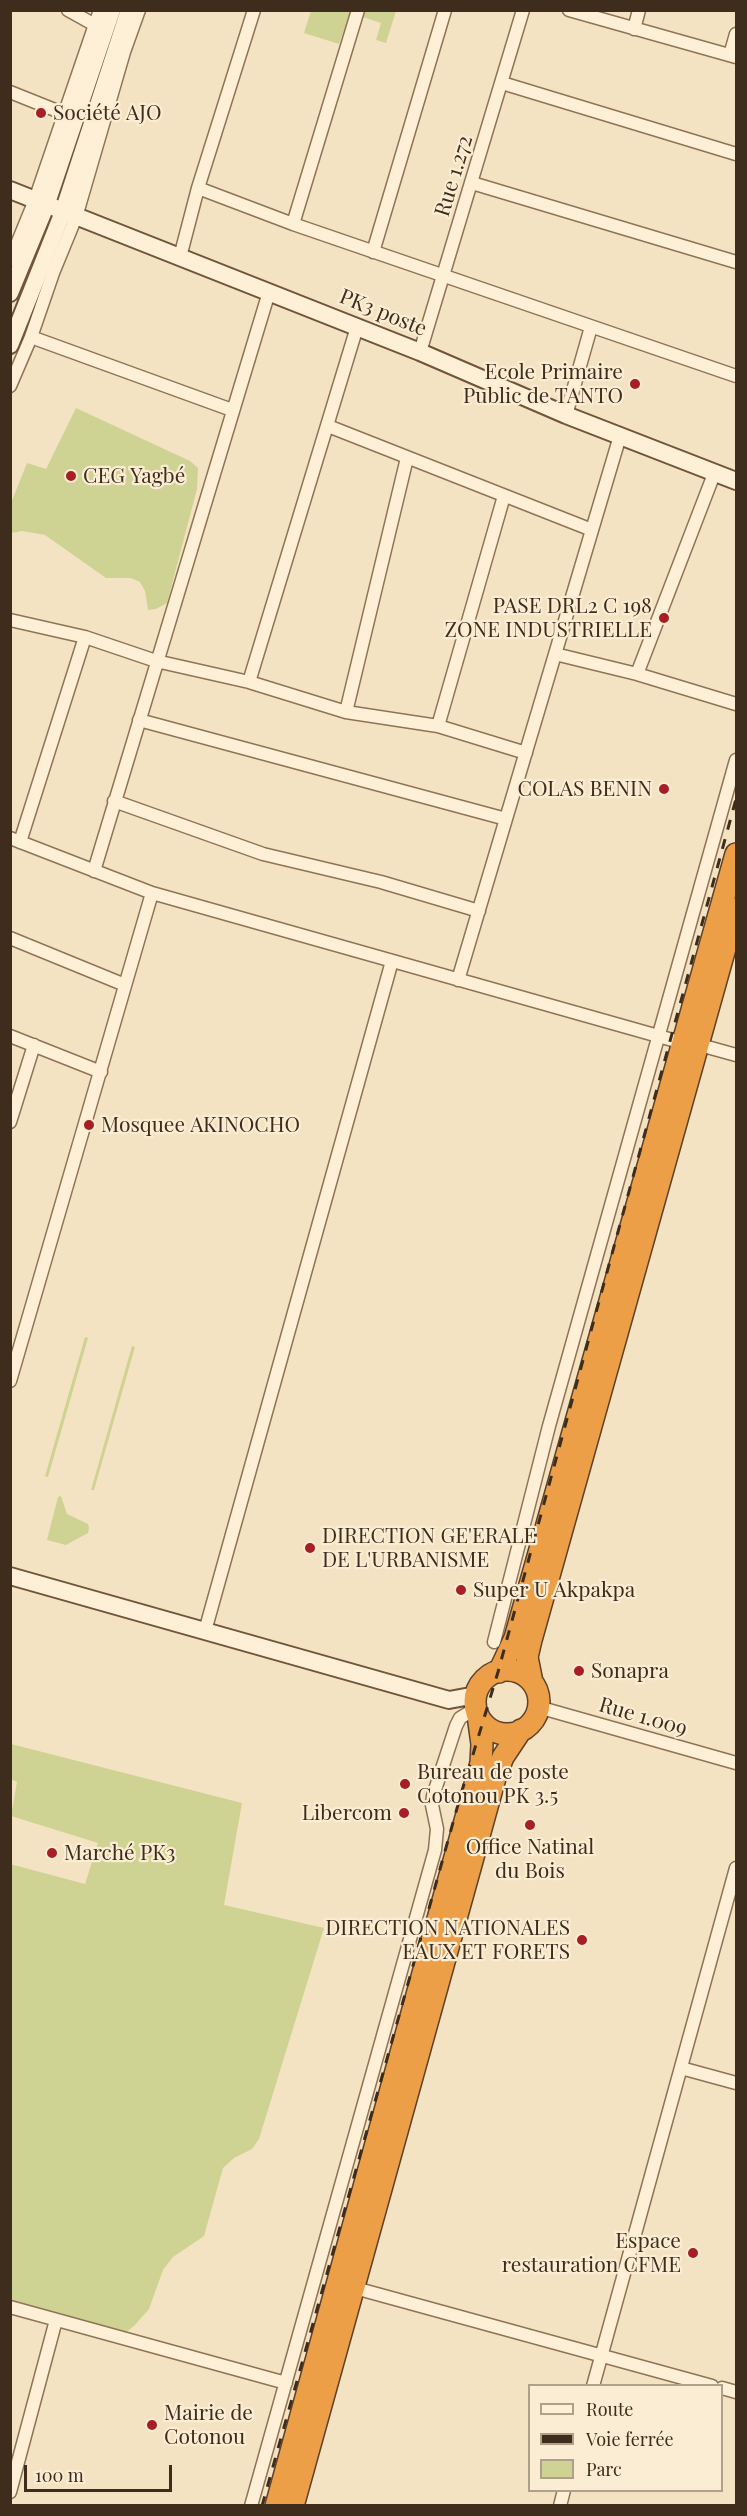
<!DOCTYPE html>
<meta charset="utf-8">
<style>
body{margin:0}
#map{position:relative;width:747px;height:2516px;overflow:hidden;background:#f4e3c2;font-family:"Playfair Display",serif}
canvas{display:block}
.frame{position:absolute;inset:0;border:12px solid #3e2c1c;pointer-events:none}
.legend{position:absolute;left:528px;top:2384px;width:195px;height:108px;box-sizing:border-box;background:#faedd3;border:2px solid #afa08a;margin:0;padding:8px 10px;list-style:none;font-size:18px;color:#3e2c1c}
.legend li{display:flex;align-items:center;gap:12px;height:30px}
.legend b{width:30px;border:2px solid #afa08a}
.scale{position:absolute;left:24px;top:2465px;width:148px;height:27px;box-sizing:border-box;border:3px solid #3e2c1c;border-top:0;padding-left:8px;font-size:18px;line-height:21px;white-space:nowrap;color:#3e2c1c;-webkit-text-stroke:4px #faedd3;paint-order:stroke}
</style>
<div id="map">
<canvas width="747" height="2516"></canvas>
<div class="frame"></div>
<ul class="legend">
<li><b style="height:8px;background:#fdf0d7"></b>Route</li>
<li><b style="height:8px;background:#3e2c1c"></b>Voie ferrée</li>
<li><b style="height:16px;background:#ced394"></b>Parc</li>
</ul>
<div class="scale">100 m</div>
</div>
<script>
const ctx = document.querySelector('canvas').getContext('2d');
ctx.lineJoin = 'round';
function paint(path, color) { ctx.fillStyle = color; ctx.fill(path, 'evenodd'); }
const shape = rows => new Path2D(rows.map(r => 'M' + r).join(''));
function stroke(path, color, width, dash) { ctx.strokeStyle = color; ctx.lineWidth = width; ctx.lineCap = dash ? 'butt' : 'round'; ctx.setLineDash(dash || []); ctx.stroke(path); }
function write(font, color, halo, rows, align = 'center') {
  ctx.font = font + ' "Playfair Display",serif'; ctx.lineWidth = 4.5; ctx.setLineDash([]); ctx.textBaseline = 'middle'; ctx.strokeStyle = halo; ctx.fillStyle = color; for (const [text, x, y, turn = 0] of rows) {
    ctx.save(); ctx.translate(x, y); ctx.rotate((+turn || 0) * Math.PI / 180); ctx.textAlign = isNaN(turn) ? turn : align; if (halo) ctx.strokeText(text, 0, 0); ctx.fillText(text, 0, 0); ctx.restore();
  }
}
paint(shape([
 [311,11,396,11,386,43,376,40,381,23,350,13,339,44,304,33],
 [76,408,190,461,198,468,197,489,167,603,156,609,148,610,145,591,140,582,131,578,106,578,45,535,22,531,11,533,11,503,27,463,46,469],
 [85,1337,88,1338,48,1477,45,1476],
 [132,1346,135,1347,94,1490,91,1490],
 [61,1496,67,1514,88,1524,89,1528,88,1533,66,1545,47,1540,58,1497],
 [11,1744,242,1803,224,1905,324,1928,259,2139,252,2149,234,2158,223,2168,204,2236,173,2257,163,2270,149,2309,134,2326,124,2334,11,2303,10,1864,85,1884,98,1843,11,1816,17,1782,11,1779]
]), '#ced394');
const street = shape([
 [68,10,95,25],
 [569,10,736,57],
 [634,29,639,10],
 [730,55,736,34],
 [502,83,736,154],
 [10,92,65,114],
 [472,183,736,262],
 [198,188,293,224,736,376],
 [293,224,358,10],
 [373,252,445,10],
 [180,257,198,188,254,10],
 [10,261,35,200,100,10],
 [31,337,232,410],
 [420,352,523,10],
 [10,386,31,337,53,273,76,217,124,52,139,10],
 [566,415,591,327],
 [328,426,592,530],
 [10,620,85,637,156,661,249,682,346,712,438,726,526,753],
 [555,654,637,674,736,704],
 [637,674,714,474],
 [249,682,357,327],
 [346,712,407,458],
 [139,720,506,819],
 [438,726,504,496],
 [114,801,263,854,381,882,479,911],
 [10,838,152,893,683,1043],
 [20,842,85,637],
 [94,871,269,292],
 [10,938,125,985],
 [458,980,620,436],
 [10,1036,101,1072],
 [700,1045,736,1055],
 [10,1122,34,1045],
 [10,1381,152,893],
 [205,1631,392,961],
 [494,1642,549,1426,736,760],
 [538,1707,736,1763],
 [681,2068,736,2083],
 [355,2288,712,2386],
 [10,2307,286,2383],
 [593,2386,736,1868],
 [722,2388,736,2392],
 [10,2492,56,2320],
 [251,2506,435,1850,437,1829,432,1805,433,1796,456,1726,460,1718,476,1708],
 [560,2506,564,2490]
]);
const secondary = shape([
 [10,190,420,352,566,415,736,481],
 [10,293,46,206,112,10],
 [10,345,63,212,129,10],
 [10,1576,449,1700,476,1695]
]);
const highway = shape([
 '475 1702a32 32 0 1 1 64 0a32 32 0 1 1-64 0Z',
 [499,1672,515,1638,736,854],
 [532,1682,527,1657,531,1640,736,909],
 [276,2506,481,1763,482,1744,478,1715],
 [293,2506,495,1778,503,1757,521,1730]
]);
stroke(street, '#907356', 15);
stroke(secondary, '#725439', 20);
stroke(highway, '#5e412b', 24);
stroke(street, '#fdf0d7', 12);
stroke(secondary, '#fdf0d7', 16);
stroke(highway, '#ed9f48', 21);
stroke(shape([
 [262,2506,461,1794,498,1672,736,799]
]), '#3e2c1c', 3, [10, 10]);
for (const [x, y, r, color] of [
 [41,113,6,"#a71e24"],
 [635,384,6,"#a71e24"],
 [71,476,6,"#a71e24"],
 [664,618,6,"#a71e24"],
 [664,789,6,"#a71e24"],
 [89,1125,6,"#a71e24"],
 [310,1548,6,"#a71e24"],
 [461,1590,6,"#a71e24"],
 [579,1671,6,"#a71e24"],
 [405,1784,6,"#a71e24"],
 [404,1813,6,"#a71e24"],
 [530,1825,6,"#a71e24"],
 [52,1853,6,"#a71e24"],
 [582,1940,6,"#a71e24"],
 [693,2253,6,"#a71e24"],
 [152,2425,6,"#a71e24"]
]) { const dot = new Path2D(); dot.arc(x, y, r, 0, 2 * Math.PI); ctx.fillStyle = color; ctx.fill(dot); stroke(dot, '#faedd3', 2); }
write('21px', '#3e2c1c', '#faedd3', [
 ["Société AJO",53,113],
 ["Ecole Primaire",623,372,"right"],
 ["Public de TANTO",623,396,"right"],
 ["CEG Yagbé",83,476],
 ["PASE DRL2 C 198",652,606,"right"],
 ["ZONE INDUSTRIELLE",652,630,"right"],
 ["COLAS BENIN",652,789,"right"],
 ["Mosquee AKINOCHO",101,1125],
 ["DIRECTION GE'ERALE",322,1536],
 ["DE L'URBANISME",322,1560],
 ["Super U Akpakpa",473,1590],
 ["Sonapra",591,1671],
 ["Bureau de poste",417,1772],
 ["Cotonou PK 3.5",417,1796],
 ["Libercom",392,1813,"right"],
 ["Office Natinal",530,1847,"center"],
 ["du Bois",530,1871,"center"],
 ["Marché PK3",64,1853],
 ["DIRECTION NATIONALES",570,1928,"right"],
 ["EAUX ET FORETS",570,1952,"right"],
 ["Espace",681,2241,"right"],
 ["restauration CFME",681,2265,"right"],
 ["Mairie de",164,2413],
 ["Cotonou",164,2437]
], 'left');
write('21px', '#3e2c1c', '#faedd3', [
 ["Rue 1.272",454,176,-73],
 ["PK3 poste",383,313,22],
 ["Rue 1.009",643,1717,16]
]);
</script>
